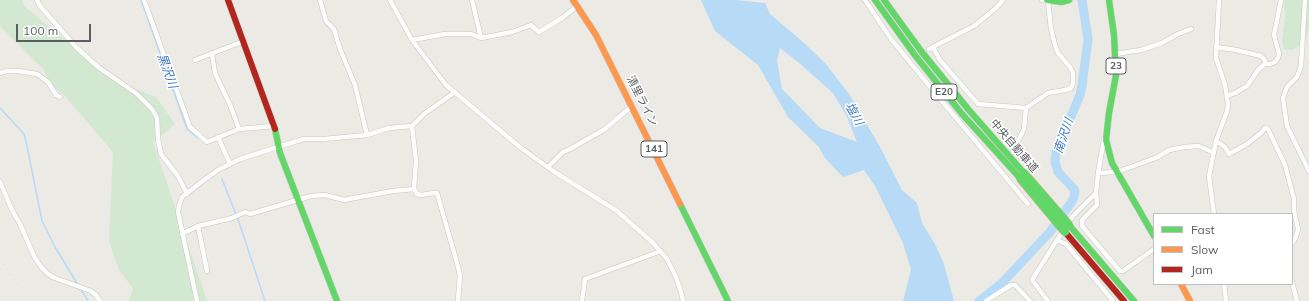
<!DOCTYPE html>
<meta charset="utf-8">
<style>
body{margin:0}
#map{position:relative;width:1309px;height:301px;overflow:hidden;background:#ebeae5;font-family:Mulish,sans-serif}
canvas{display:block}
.legend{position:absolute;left:1153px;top:213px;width:140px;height:72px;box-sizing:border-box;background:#fff;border:1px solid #bdbfc1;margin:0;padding:5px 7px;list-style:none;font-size:12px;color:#5a5e63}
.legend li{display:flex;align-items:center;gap:8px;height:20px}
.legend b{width:20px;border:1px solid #bdbfc1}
.scale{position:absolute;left:16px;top:24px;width:75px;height:18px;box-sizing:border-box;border:2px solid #5a5e63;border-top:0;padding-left:5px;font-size:12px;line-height:14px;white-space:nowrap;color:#5a5e63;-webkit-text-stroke:3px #fff;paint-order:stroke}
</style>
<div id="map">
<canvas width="1309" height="301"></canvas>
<ul class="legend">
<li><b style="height:5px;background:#63d668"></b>Fast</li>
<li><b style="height:5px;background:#ff974d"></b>Slow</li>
<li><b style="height:5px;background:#b3261e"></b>Jam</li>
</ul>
<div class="scale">100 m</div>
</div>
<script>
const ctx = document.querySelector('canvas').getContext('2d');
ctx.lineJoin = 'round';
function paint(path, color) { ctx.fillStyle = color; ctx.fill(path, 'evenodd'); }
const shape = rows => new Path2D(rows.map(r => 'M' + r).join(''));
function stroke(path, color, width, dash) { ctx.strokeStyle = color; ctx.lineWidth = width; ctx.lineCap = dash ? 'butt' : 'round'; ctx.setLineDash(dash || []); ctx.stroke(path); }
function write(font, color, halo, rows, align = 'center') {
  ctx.font = font + ' Mulish,"Noto Sans JP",sans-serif'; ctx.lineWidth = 3; ctx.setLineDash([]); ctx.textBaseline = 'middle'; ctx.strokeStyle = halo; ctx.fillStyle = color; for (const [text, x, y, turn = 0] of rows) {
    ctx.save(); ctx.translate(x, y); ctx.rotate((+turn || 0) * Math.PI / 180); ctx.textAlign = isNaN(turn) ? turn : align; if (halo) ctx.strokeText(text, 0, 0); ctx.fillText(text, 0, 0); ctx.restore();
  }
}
paint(shape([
 [0,0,22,0,24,6,113,80,156,97,175,124,153,142,207,301,129,301,133,288,119,270,109,241,113,152,65,96,56,89,47,77,44,70,0,26],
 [1284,0,1309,0,1309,28,1308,32,1297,48,1291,50,1284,49,1282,42,1285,16]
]), '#d2e8d0');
paint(shape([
 [701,0,735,0,765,3,770,14,803,42,826,64,849,94,880,147,902,190,917,203,922,223,935,244,944,264,954,301,903,301,911,270,903,243,875,186,864,170,843,177,825,158,819,147,788,117,758,65,715,31],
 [780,48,798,62,833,93,847,117,857,142,820,128,782,89,777,60]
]), '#b7daf7');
stroke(shape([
 [141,0,187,129,198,138],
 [0,108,24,134,27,146,42,221,55,247,78,285],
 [222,179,239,222,265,301],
 [80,288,88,301]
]), '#b7daf7', 1.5);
stroke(shape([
 [979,301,1002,283,1049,233,1071,203,1074,197,1075,192,1074,189,1058,172,1055,162,1056,152,1080,95,1082,86,1088,39,1082,0]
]), '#b7daf7', 9);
const street = shape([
 [37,0,40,6,76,47,98,67,137,94,152,109,157,118,158,139,161,154,178,176,187,194],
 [144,0,190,127,207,142,239,129,274,126],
 [320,0,326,21,334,29,340,49,355,85,367,135],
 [390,0,412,40,446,85,521,148,553,171,617,211,652,242,667,259,676,277,681,292,683,301],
 [472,0,481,38],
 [865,0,891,39,936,94,1028,204],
 [1305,0,1301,66,1297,77,1287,87,1283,98,1287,126,1309,171],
 [412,40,445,34,471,34,481,38,512,32,531,25,539,32,562,18,577,6],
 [933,47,940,60,978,104,1026,108,1048,93,1065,90,1071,88,1073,83,1073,73,1070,67,1058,53,1055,45,1051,29,1048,1,1042,0],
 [1216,47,1236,50,1261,56,1265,60,1265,64],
 [929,49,974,26,995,9,1003,0],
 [212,54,215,73,231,107,239,129],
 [1115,54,1141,50,1162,43,1178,34,1191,29],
 [195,60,244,41],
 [0,73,7,71,18,71,37,74,48,82,56,95,60,97],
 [1227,96,1235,93,1247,86,1258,70,1265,64,1270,64,1275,62,1278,58,1279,54,1274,35,1281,0],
 [412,126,416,161,414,189,417,194,421,195,434,193,437,193,457,263,460,275,458,301],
 [218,137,230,164],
 [1104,139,1098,173,1096,193,1073,216,1057,240,1066,244,1113,301],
 [1216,141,1225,147,1229,154,1247,144,1262,132,1265,128,1268,129,1285,165,1294,199,1294,211,1298,229,1296,237,1292,244],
 [1013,152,1024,129,1026,108],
 [548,167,563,152,570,149,605,129,632,106],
 [1098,173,1117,172,1158,157,1169,150,1184,147,1199,146,1214,153],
 [0,182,12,210,20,224,35,258,42,268,48,274,55,278,91,291,96,295,100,301],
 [1096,193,1097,205,1082,220,1082,226,1120,271,1123,271,1154,249],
 [1214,214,1209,176,1216,141,1227,111,1228,104,1225,85,1216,58,1219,0],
 [198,226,207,271],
 [182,234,198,226,232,218,245,212,250,214,311,196,325,195,344,200,349,199,393,191,414,189],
 [1292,282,1297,301],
 [1224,284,1226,301],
 [197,301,178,212,179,206,182,197,204,180,218,170,240,159,297,141,304,139,324,139,367,135,389,128,412,126,424,114,455,92],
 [582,301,585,279,661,251],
 [986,301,1011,285,1015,285,1030,301],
 [1048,301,1032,280,1057,240]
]);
const fast = shape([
 [875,0,914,54,962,114,1020,178],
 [884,0,921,51,968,109,1024,173],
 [1047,0,1062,2,1069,0],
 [1109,0,1114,35,1116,75,1109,113,1106,140,1112,163,1154,236],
 [275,129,280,153,337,301],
 [680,204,728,301],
 [1069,225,1134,301]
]);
const slow = shape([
 [573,0,596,35,680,204],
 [1181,284,1190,301]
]);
const jam = shape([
 [228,0,275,129],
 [1065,232,1124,301]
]);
stroke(street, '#c7c7c5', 5.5);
stroke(fast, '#c7c8c7', 7);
stroke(slow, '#c7c8c7', 7);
stroke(jam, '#c7c8c7', 7);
stroke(street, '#fcfcfb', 4.5);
stroke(fast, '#63d668', 6);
stroke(slow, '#ff974d', 6);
stroke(jam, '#b3261e', 6);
stroke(shape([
 [0,259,28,301]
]), '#e2e2e2', 1.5, [1, 5]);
const fastBridge = shape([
 [1024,173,1069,225],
 [1020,178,1065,232]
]);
stroke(fastBridge, '#c3b592', 9, []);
stroke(fastBridge, '#63d668', 8);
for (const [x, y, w] of [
 [1116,66,20],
 [944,92,26],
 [654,149,26]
]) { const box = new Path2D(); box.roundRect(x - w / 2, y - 8, w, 16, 3); ctx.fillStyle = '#fff'; ctx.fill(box); stroke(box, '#5a5e63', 1); }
write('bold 10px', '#5a5e63', null, [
 ["23",1116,66],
 ["E20",944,92],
 ["141",654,149]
]);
write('11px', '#5a5e63', '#fff', [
 ["清里ライン",642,101,63],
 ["中央自動車道",1014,146,49]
]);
write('italic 12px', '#3e78bd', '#fff', [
 ["黒沢川",167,71,70],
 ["塩川",854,114,61],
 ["南沢川",1064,136,-71]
]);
</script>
